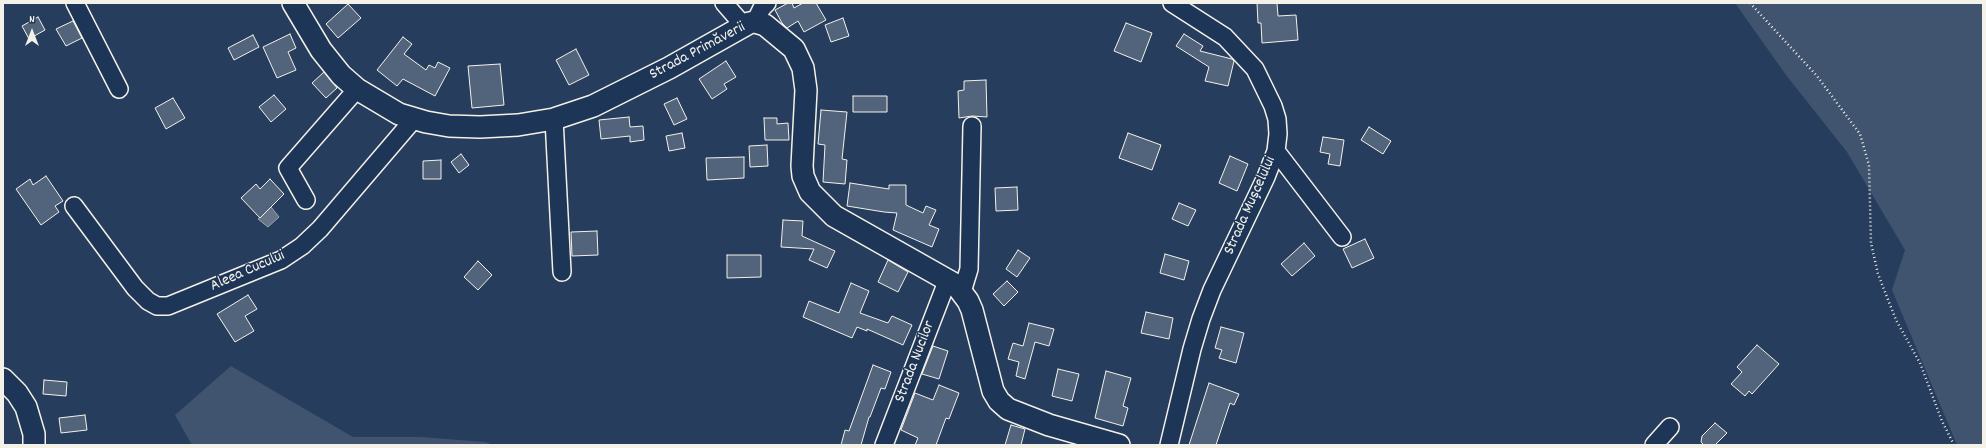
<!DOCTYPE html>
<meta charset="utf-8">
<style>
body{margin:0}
#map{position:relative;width:1986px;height:448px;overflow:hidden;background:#263d5d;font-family:Dekko,sans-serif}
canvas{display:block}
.frame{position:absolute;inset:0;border:4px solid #f4f1e8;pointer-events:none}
.north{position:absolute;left:12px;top:12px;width:40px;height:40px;-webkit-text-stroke:3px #1d3557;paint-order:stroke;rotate:0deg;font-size:11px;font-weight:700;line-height:16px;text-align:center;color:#f4f1e8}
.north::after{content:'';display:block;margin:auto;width:14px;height:18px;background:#f4f1e8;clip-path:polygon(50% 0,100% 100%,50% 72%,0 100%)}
</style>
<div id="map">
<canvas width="1986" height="448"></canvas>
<div class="frame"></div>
<div class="north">N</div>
</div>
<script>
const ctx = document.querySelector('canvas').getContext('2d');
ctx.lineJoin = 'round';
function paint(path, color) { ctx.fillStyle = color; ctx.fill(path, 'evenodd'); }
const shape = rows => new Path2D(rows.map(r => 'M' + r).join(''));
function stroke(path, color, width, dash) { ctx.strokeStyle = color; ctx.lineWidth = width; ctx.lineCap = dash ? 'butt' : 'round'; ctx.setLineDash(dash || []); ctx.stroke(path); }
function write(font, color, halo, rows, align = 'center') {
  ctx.font = font + ' Dekko,sans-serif'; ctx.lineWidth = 3; ctx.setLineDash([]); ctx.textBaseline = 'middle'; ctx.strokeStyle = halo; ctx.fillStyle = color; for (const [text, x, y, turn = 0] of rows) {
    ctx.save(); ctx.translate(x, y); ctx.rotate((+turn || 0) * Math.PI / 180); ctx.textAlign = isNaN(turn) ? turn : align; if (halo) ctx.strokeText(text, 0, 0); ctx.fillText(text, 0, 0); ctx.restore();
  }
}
paint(shape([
 [1735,3,1983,3,1983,445,1957,445,1892,290,1905,250,1847,152,1786,75],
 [231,366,353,437,421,437,485,442,494,445,192,445,175,415]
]), '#40546f');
const water = shape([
 [271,207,279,217,268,227,258,219,271,207]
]);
paint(water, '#677588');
stroke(water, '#9fa7ae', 1);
const building = shape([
 [788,3,792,3,794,8,803,3,816,3,826,20,804,32,798,21,787,28,782,23,775,10,788,3],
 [1257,3,1277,3,1278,16,1296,15,1298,40,1262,43,1261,23,1258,23,1257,3],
 [348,4,361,18,338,38,326,24,348,4],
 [38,17,45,30,29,39,22,26,38,17],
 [843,18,849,36,831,42,825,25,843,18],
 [73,21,82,38,66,46,56,29,73,21],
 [1126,23,1152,33,1141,62,1114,51,1126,23],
 [290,34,296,48,288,52,296,70,277,78,263,47,290,34],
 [1184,34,1203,46,1200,51,1232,59,1234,61,1228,86,1205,81,1209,67,1176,46,1184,34],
 [253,35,259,47,234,60,228,48,253,35],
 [403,37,412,44,404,54,426,70,429,65,435,68,438,62,450,68,435,96,403,79,397,86,377,70,403,37],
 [576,49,589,75,569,85,556,60,576,49],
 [726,61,736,77,724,84,727,89,712,99,699,79,726,61],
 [500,64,504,105,472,108,468,66,500,64],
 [324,72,337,88,326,98,312,83,324,72],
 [986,80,987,117,972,116,959,118,958,91,964,90,964,81,986,80],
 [274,95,286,109,271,122,259,107,274,95],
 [853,96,887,96,887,112,853,112,853,96],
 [173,98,185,118,166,129,155,108,173,98],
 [677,98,687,119,674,125,664,104,677,98],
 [821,110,847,112,842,159,847,160,845,184,823,182,825,145,818,144,821,110],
 [629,117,630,127,643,126,644,140,630,142,630,136,601,139,599,120,629,117],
 [764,118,777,118,777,124,788,123,789,140,765,140,764,118],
 [1369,127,1391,141,1383,154,1361,140,1369,127],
 [682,133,685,148,669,151,666,136,682,133],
 [1128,133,1161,145,1152,170,1119,158,1128,133],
 [1323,137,1344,140,1340,166,1328,164,1330,154,1320,152,1323,137],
 [767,145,768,166,750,167,749,146,767,145],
 [461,154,469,165,459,173,451,162,461,154],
 [1230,156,1248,164,1237,191,1219,183,1230,156],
 [744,157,744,178,707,180,706,158,744,157],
 [441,160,441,179,423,179,423,161,441,160],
 [46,176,63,201,55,206,59,212,41,225,16,189,30,179,33,185,46,176],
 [270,179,284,194,260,218,241,198,256,184,260,189,270,179],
 [850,183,889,189,889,185,906,185,906,205,923,213,926,206,936,210,929,225,939,229,932,247,893,230,897,213,884,212,847,206,850,183],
 [1017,187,1018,210,996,211,995,188,1017,187],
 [1179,203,1196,210,1188,226,1172,219,1179,203],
 [783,220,803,221,802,236,835,251,827,268,809,260,814,249,781,247,783,220],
 [597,231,598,255,572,256,571,232,597,231],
 [1365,239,1374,258,1352,268,1343,249,1365,239],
 [1304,243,1315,256,1292,276,1281,264,1304,243],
 [1018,250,1030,258,1017,277,1006,269,1018,250],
 [1165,254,1189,261,1184,280,1160,273,1165,254],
 [727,255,761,255,761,277,727,278,727,255],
 [888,260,908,272,898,292,878,282,888,260],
 [478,261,492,275,478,290,464,277,478,261],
 [1007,281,1018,292,1004,306,993,294,1007,281],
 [851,283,869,291,860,313,888,323,892,316,912,325,903,345,867,329,867,331,857,327,852,338,803,317,809,301,839,313,851,283],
 [248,295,257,309,245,316,254,331,235,342,217,314,248,295],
 [1146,312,1173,318,1169,339,1141,333,1146,312],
 [1029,323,1054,329,1049,346,1035,342,1025,379,1016,376,1019,362,1008,359,1013,343,1023,346,1029,323],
 [1221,327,1244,333,1236,363,1219,358,1222,350,1215,348,1221,327],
 [1757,345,1779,364,1752,394,1749,391,1745,396,1731,384,1742,372,1737,367,1757,345],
 [933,346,948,351,939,379,922,374,933,346],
 [873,365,891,372,885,389,881,388,870,417,869,417,861,445,841,445,845,430,849,431,873,365],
 [1058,369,1079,374,1072,401,1052,396,1058,369],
 [1106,371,1131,378,1123,406,1128,408,1123,426,1095,418,1106,371],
 [44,380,67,382,66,396,43,394,44,380],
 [1209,383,1239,394,1234,405,1230,403,1216,445,1189,445,1209,383],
 [939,385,959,393,949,419,946,418,936,445,915,445,918,438,901,430,915,393,933,400,939,385],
 [85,415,87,430,61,433,59,418,85,415],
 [1715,423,1727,433,1715,445,1704,445,1701,442,1702,436,1715,423],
 [1011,425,1025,429,1021,445,1005,445,1011,425]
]);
paint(building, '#52647b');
stroke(building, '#f4f1e8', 1);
const minor = shape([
 [75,3,119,89],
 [724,3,744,26],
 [755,22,762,8,767,3],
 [554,119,562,272],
 [1276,151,1342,237],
 [306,200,288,168,357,89],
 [74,206,135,288,148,301,157,306,168,306,281,260,302,246,320,229,414,119],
 [962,292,969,269,972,126],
 [884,445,948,279],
 [1169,445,1192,349,1201,319,1212,290,1266,177,1276,151,1278,134,1277,119,1273,106,1255,69,1225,37,1172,3],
 [1654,445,1670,427]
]);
const tertiary = shape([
 [293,3,321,50,341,75,357,89,399,114,426,122,449,126,480,127,518,125,554,119,593,106,669,68,749,23,755,22,765,25,794,49,803,68,806,90,802,166,803,176,810,192,834,216,956,285,968,301,972,310,993,391,999,401,1008,409,1049,425,1119,445],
 [3,379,17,393,26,407,34,434,34,445]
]);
stroke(minor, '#f4f1e8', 20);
stroke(tertiary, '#f4f1e8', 24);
stroke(shape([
 [1750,3,1817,76,1860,134,1869,165,1871,243,1878,274,1896,320,1920,363,1942,421,1954,445]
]), '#f4f1e8', 2.5, [1, 3]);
stroke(minor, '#1d3557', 17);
stroke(tertiary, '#1d3557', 21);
write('16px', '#f4f1e8', '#1d3557', [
 ["Strada Primăverii",698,52,-28],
 ["Strada Mușcelului",1251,206,-66],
 ["Aleea Cucului",248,272,-24],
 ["Strada Nucilor",916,362,-69]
]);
</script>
